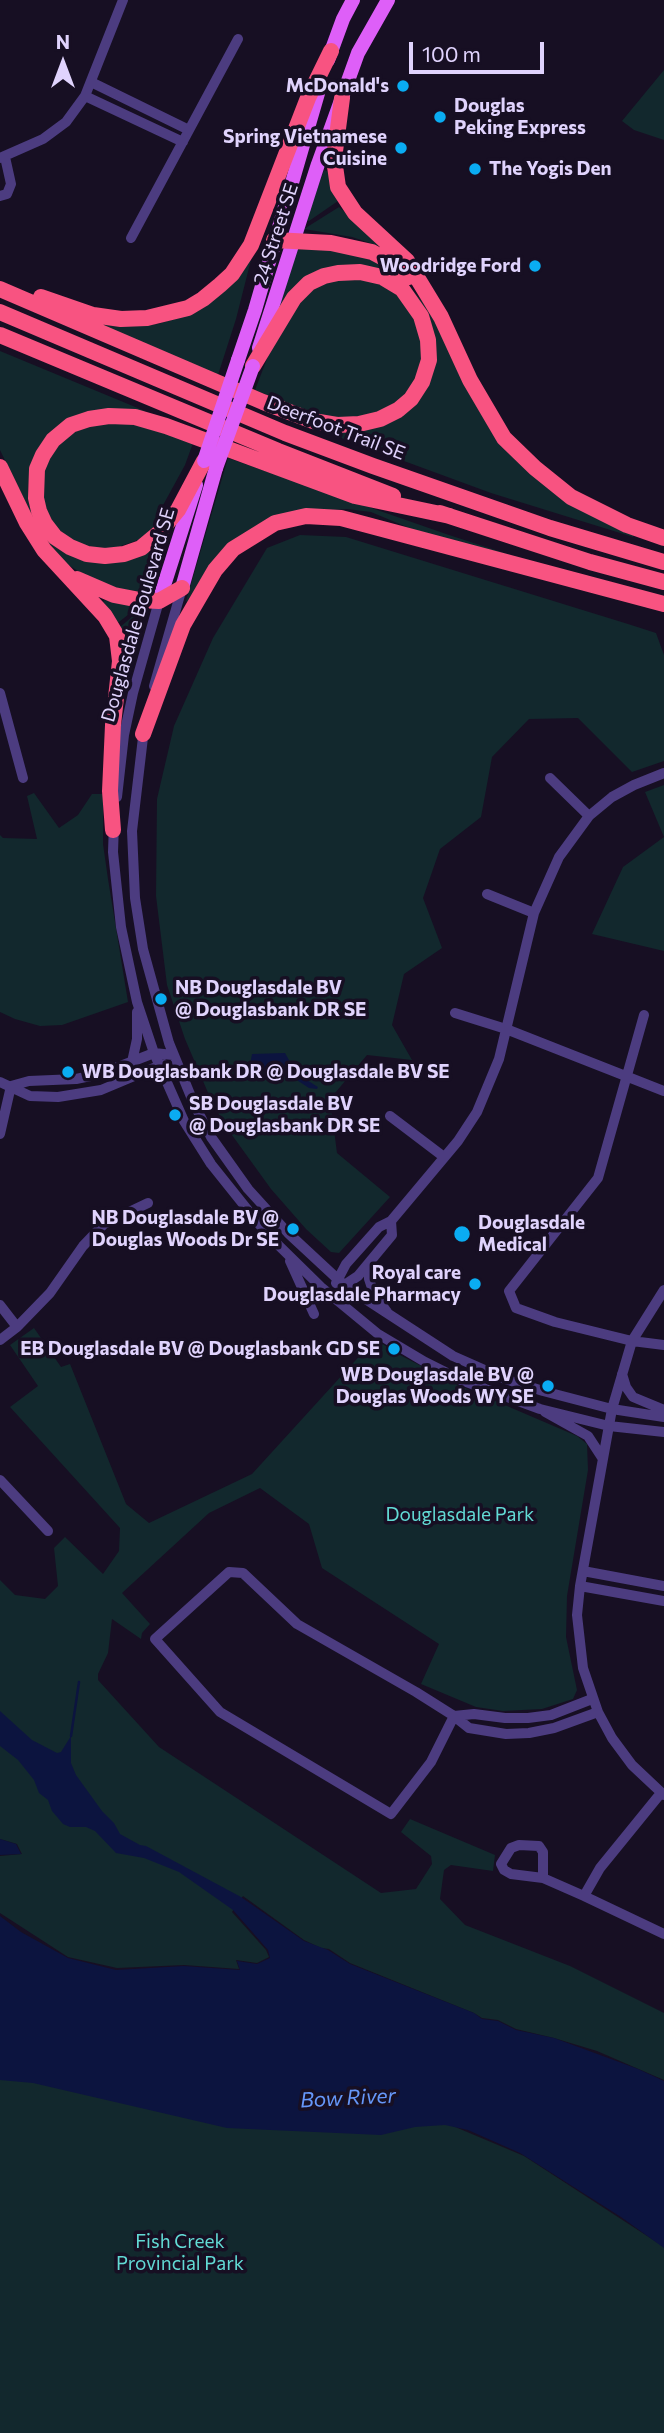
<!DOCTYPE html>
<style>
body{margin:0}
#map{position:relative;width:664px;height:2433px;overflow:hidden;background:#170f23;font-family:Commissioner,sans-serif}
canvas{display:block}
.north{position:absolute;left:28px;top:28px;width:70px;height:70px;-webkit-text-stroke:5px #170f23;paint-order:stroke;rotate:0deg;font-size:19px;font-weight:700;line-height:28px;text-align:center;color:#e0d3fd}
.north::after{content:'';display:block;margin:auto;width:24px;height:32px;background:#e0d3fd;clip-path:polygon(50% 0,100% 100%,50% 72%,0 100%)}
.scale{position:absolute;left:409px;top:42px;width:135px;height:32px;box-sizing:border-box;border:4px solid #e0d3fd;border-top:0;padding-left:9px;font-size:21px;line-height:24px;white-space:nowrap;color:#e0d3fd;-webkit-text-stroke:5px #170f23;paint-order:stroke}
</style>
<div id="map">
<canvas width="664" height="2433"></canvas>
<div class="north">N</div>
<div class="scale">100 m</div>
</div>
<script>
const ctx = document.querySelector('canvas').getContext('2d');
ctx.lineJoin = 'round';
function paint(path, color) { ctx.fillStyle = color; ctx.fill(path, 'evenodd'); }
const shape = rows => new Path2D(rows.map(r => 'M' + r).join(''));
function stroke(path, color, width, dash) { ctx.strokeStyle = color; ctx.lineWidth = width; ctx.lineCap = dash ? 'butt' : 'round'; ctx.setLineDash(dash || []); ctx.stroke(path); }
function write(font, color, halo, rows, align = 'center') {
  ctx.font = font + ' Commissioner,sans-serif'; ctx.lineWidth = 7; ctx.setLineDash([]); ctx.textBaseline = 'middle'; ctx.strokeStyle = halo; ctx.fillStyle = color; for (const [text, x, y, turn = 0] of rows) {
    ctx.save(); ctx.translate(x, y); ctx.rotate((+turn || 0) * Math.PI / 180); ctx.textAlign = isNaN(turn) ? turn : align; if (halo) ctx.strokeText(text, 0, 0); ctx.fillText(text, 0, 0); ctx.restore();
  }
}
paint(shape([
 [664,70,664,140,634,130,622,121],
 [324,170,327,171,338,201,309,221,306,220],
 [339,207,381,243,379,246,352,237,304,229],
 [298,245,364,255,397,272,429,309,497,436,634,534,633,537,491,493,325,432,325,428,377,426,431,370,416,297,347,267,282,306,279,304],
 [253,252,236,319,218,375,100,325,101,322,141,326,158,324,184,316],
 [340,278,368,279,392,290,411,308,421,332,422,363,413,385,399,402,377,414,338,419,311,413,255,390,270,351,296,305,315,287],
 [0,351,145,411,144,415,99,411,30,468,28,493,30,505,94,562,168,531,149,588,142,592,114,588,87,577,61,560,39,530,0,450],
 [129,422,193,443,185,465,156,518,159,522,141,539,112,549,85,546,67,537,56,527,48,515,42,493,44,468,63,438,92,423],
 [228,458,449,535,526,560,414,530,371,512,347,509,299,512,268,520,189,603,186,601],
 [300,535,346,537,628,624,656,633,664,655,664,761,632,772,578,718,529,719,492,757,481,817,440,849,423,898,442,948,404,974,392,1025,412,1060,367,1055,330,1099,337,1153,390,1197,339,1253,331,1252,306,1229,271,1189,224,1124,212,1102,185,1039,167,985,156,896,157,799,174,726,213,638,267,548],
 [105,600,139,606,119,622,116,622,102,603],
 [140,610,145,611,129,661,125,660,119,628],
 [664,785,664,951,592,934,623,867,664,837,645,792],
 [34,793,59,828,78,815,92,794,103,794,103,844,108,879,128,1002,62,1025,40,1026,15,1019,0,1012,0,835,3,838,37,839,27,796],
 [34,1328,61,1367,70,1364,126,1504,149,1523,252,1474,375,1339,396,1353,458,1385,577,1436,587,1444,588,1470,567,1596,566,1637,577,1690,573,1699,542,1709,503,1711,476,1707,421,1684,439,1644,322,1568,309,1524,260,1488,209,1513,122,1593,150,1624,142,1633,141,1639,112,1619,108,1653,98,1674,98,1680,159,1747,381,1893,416,1889,432,1864,431,1856,401,1832,410,1819,495,1855,493,1871,451,1865,444,1870,440,1899,465,1925,570,1966,664,2013,664,2080,597,2051,554,2038,516,2029,498,2020,482,2018,474,2013,350,1963,329,1949,321,1948,304,1940,243,1896,232,1912,266,1950,269,1957,257,1963,236,1960,239,1969,184,1965,117,1968,68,1957,0,1913,0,1856,22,1854,17,1844,0,1839,0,1580,15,1595,45,1599,58,1586,54,1548,65,1537,103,1574,119,1551,120,1528,10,1407,38,1386,10,1345],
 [0,2020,441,2121,524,2156,664,2247,664,2433,0,2433]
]), '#12282d');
paint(shape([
 [285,1053,297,1074,318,1087,317,1089,309,1088,292,1077,288,1071,273,1067,259,1069,250,1065,252,1054],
 [0,1711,32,1740,57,1753,61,1752,71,1736,71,1763,76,1775,102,1811,114,1823,120,1834,140,1845,146,1846,241,1897,304,1941,328,1950,350,1964,474,2013,482,2019,498,2021,516,2030,554,2038,638,2069,664,2081,664,2248,621,2217,520,2153,468,2130,445,2125,415,2127,381,2135,227,2128,33,2083,0,2080,0,1916,21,1932,68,1958,116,1970,184,1966,240,1970,237,1961,257,1964,270,1958,268,1950,233,1910,179,1872,144,1858,116,1853,95,1831,86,1827,70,1827,63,1824,52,1811,48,1800,39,1793,34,1780,18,1760,0,1746],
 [0,1839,16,1844,21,1854,0,1855]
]), '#0c143f');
stroke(shape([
 [71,1736,79,1682]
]), '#0c143f', 2.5);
stroke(shape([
 [91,82,189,130],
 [85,96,183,142],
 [0,158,43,139,66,122,85,96,123,0],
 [0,196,7,194,11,184,5,157],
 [131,238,238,39],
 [154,686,182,588],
 [0,693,23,778],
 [144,729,132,831,135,898,143,949,169,1043,194,1104,211,1137,248,1189,288,1233,344,1285,453,1356,505,1379,543,1391,612,1409,664,1417],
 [550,778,589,816],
 [117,797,124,735,133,693,159,601],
 [114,824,113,852,121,927,137,1002,154,1053,184,1121,211,1164,267,1234,321,1287,378,1334,425,1362,461,1380,540,1409,609,1426,664,1432],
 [487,894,534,913],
 [455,1013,506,1029,664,1091],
 [644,1015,598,1178,509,1291,516,1308,555,1322,632,1341,664,1345],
 [132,1062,137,1039,137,1012],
 [0,1082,30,1096,58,1097,101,1090,163,1064],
 [11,1086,29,1081,76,1079,100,1074,154,1053,173,1055],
 [390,1116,444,1157],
 [0,1134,11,1086],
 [290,1261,314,1314],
 [369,1263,369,1279,374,1294,387,1312],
 [336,1283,346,1264,379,1227,391,1221,458,1141,477,1112,499,1059,534,913,559,857,589,816,612,797,634,785,664,773],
 [340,1288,358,1276,392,1235,391,1221],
 [664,1290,632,1341,612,1409,580,1586,577,1615,583,1668,598,1712,612,1738,632,1765,664,1795],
 [0,1305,17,1327],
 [0,1340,17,1327,50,1293,83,1246,104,1224,148,1203],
 [622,1374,626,1387,633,1397,664,1410],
 [545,1412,588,1436,603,1459],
 [0,1480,48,1531],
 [583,1571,664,1586],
 [580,1586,664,1601],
 [454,1716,431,1762,391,1814,220,1712,155,1639,229,1572,243,1573,297,1624,416,1692,454,1716,469,1728,506,1734,529,1733,554,1728,598,1712],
 [454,1716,474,1714,505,1718,528,1718,551,1715,592,1699],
 [661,1793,600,1868,584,1896,664,1934],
 [543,1878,543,1852,539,1846,519,1845,511,1848,501,1864,504,1870,511,1874,543,1878,584,1896]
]), '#4c3c80', 10);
stroke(shape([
 [328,60,343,19,353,0],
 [259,348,318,164,358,53,388,0],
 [238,360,255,310,321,83],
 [182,588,216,468],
 [159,601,196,485]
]), '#de5ff8', 14);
stroke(shape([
 [342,98,334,159,338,187,355,213,407,261,441,317,470,380,504,438,535,468,571,497,627,525,664,538],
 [274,240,331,243,372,252,393,263,409,277],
 [0,289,263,402,313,421,337,425,359,424,380,419,398,410,411,399,422,382,429,360,428,340,421,316,402,289,382,277,360,272,338,273,324,276,309,283,294,298,253,366],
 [41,297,93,315,121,319,147,318,188,308,203,299,220,285,232,274,251,245,308,98,331,51],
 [0,312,285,433,373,466,550,528,664,562],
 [0,335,278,451,393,496],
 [204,461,178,510,159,533,141,548,124,554,105,556,87,554,70,547,55,537,45,524,39,511,36,498,37,469,43,455,53,440,71,425,89,419,109,416,135,417,166,426,355,496,450,516],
 [0,467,27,523,44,550,105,616,117,636,120,661,113,725,110,791,113,830],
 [440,513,590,562,664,582],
 [77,579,114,595,140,600,159,601,182,588],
 [143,734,183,625,215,570,233,549,275,523,306,516,341,518,664,604]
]), '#f85381', 16);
stroke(shape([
 [204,461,238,360],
 [216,468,253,366]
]), '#de5ff8', 14);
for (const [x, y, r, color] of [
 [403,86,7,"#0aacf2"],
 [440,117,7,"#0aacf2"],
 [401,148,7,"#0aacf2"],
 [475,169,7,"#0aacf2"],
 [535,266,7,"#0aacf2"],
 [161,999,7,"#0aacf2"],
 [68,1072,7,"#0aacf2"],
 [175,1115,7,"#0aacf2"],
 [293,1229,7,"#0aacf2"],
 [462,1234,9,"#0aacf2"],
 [475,1284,7,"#0aacf2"],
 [394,1349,7,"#0aacf2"],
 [548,1386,7,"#0aacf2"]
]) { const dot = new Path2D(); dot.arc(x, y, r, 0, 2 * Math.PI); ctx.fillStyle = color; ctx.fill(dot); stroke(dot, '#170f23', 2.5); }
write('bold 19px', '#e0d3fd', '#170f23', [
 ["McDonald's",389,86],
 ["Douglas",454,106,"left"],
 ["Peking Express",454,128,"left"],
 ["Spring Vietnamese",387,137],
 ["Cuisine",387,159],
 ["The Yogis Den",489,169,"left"],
 ["Woodridge Ford",521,266],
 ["NB Douglasdale BV",175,988,"left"],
 ["@ Douglasbank DR SE",175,1010,"left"],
 ["WB Douglasbank DR @ Douglasdale BV SE",82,1072,"left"],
 ["SB Douglasdale BV",189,1104,"left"],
 ["@ Douglasbank DR SE",189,1126,"left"],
 ["NB Douglasdale BV @",279,1218],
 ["Douglas Woods Dr SE",279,1240],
 ["Douglasdale",478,1223,"left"],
 ["Medical",478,1245,"left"],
 ["Royal care",461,1273],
 ["Douglasdale Pharmacy",461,1295],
 ["EB Douglasdale BV @ Douglasbank GD SE",380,1349],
 ["WB Douglasdale BV @",534,1375],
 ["Douglas Woods WY SE",534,1397]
], 'right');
write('19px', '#e0d3fd', '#170f23', [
 ["24 Street SE",276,234,-72],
 ["Deerfoot Trail SE",336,428,21],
 ["Douglasdale Boulevard SE",138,615,-74]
]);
write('19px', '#62dad4', '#170f23', [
 ["Douglasdale Park",460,1515],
 ["Fish Creek",180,2242],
 ["Provincial Park",180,2264]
]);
write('italic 21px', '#6697f9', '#170f23', [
 ["Bow River",348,2098,-3]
]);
</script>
